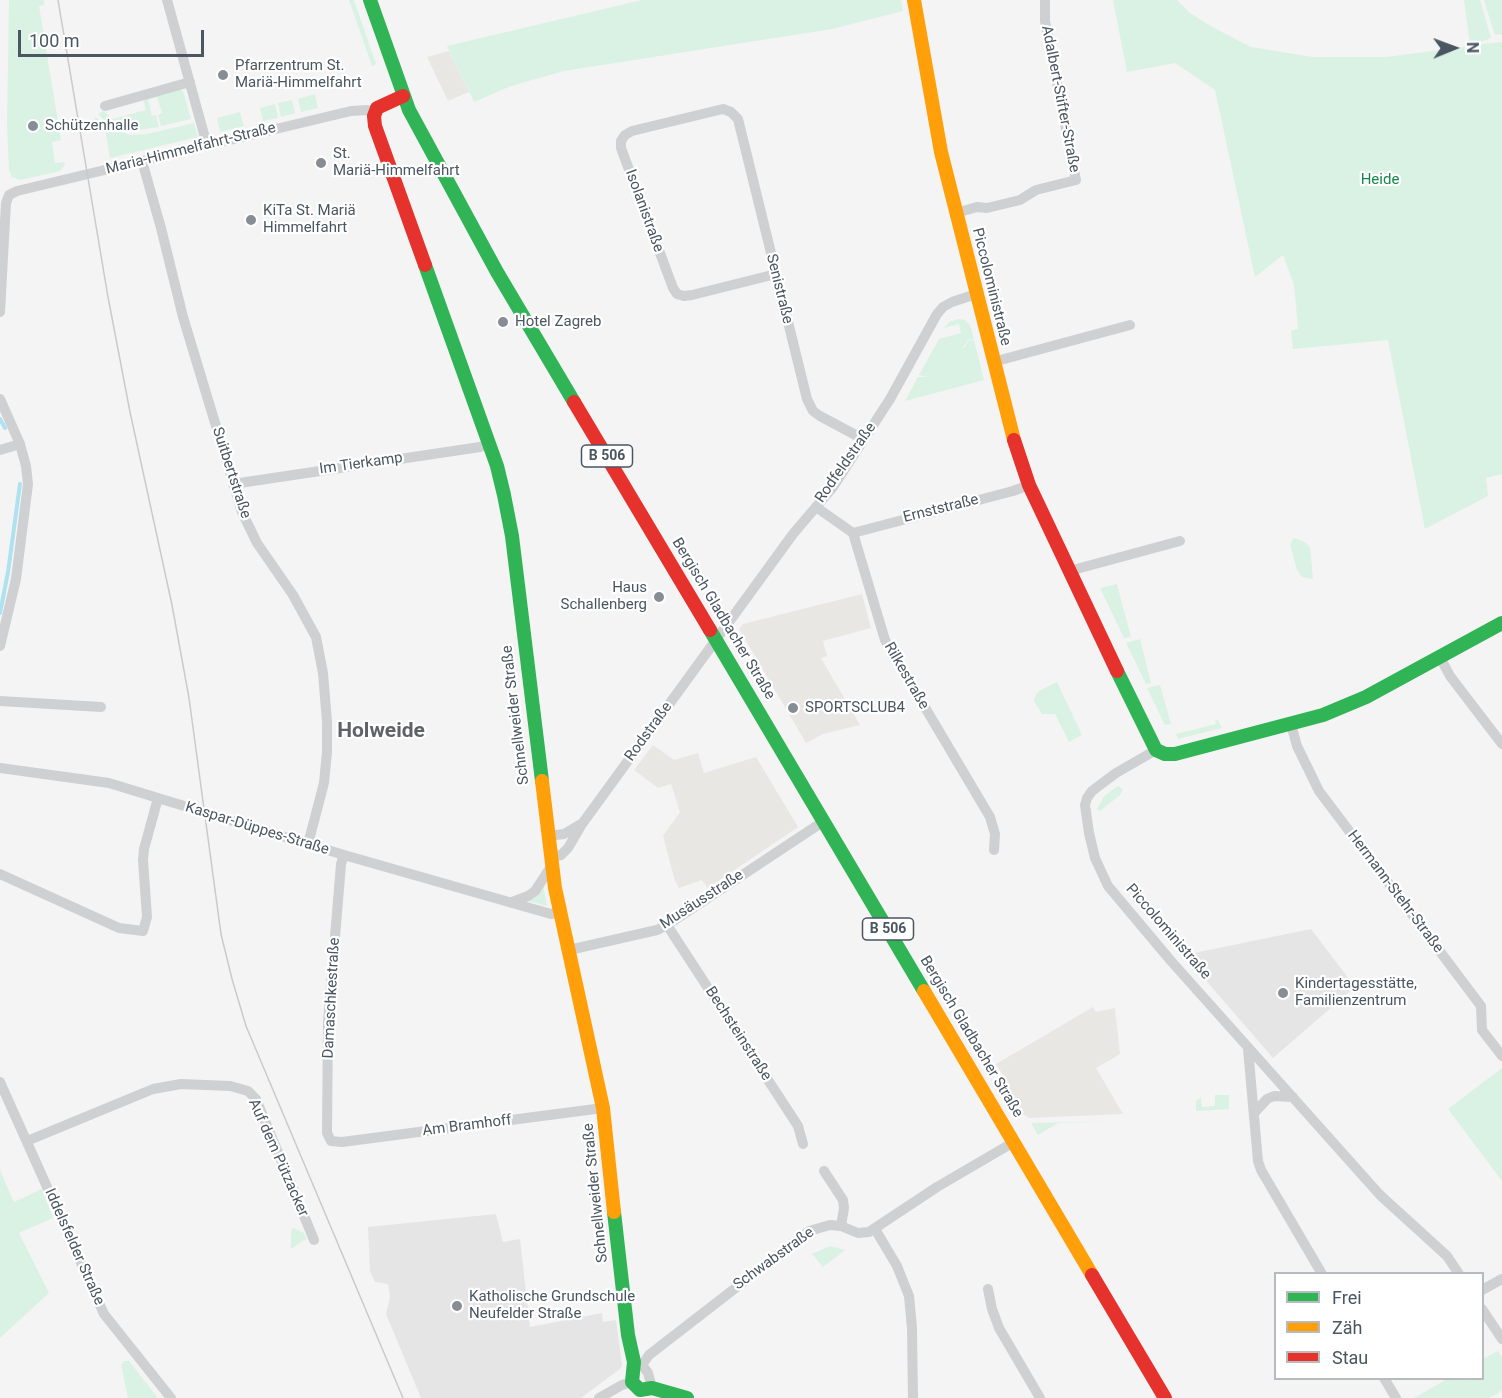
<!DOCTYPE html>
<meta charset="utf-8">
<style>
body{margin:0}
#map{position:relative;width:1502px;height:1398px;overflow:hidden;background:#f4f4f4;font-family:Roboto,sans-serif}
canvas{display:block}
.legend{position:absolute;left:1274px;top:1272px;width:210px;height:108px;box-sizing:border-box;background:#fff;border:2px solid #b7bbc0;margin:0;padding:8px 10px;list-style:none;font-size:18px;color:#4a5661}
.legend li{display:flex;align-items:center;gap:12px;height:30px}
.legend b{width:30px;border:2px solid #b7bbc0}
.north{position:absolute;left:1424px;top:18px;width:60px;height:60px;-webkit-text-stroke:4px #fff;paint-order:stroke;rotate:89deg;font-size:16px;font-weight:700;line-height:24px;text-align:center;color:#4a5661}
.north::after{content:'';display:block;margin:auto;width:21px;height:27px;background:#4a5661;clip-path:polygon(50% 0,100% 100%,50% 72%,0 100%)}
.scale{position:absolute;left:18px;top:30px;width:186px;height:27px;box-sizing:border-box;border:3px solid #4a5661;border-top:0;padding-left:8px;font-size:18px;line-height:21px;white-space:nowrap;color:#4a5661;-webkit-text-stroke:4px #fff;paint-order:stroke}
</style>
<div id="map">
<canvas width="1502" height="1398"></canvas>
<ul class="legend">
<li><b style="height:8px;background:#30b455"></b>Frei</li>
<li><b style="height:8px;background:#ff9f0a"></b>Zäh</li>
<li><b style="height:8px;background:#e5322d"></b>Stau</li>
</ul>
<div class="north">N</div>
<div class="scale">100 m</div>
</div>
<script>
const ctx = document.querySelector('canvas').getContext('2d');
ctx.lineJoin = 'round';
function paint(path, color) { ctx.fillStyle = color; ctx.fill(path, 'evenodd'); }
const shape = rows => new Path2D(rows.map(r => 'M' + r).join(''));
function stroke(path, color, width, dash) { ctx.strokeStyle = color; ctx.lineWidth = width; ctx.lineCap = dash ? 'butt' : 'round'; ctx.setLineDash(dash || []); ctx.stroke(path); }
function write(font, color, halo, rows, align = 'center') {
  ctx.font = font + ' Roboto,sans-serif'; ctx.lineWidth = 4.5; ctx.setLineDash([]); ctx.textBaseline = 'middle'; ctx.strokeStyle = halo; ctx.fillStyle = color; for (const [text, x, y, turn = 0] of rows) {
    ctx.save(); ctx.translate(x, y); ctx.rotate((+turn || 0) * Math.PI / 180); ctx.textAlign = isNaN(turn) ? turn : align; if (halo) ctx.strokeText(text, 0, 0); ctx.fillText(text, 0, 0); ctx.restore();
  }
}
paint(shape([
 [449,51,469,92,448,101,427,57],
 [862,594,871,628,823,641,827,656,821,658,860,725,823,734,806,743,739,629,743,624],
 [653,745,674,760,698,753,704,773,756,757,798,827,708,888,702,880,679,888,675,881,663,836,680,812,671,784,658,788,634,770],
 [1093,1007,1096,1012,1115,1008,1120,1054,1096,1068,1123,1114,1028,1118,1027,1116,1016,1113,1000,1086,1003,1075,996,1064]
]), '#e8e7e3');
paint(shape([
 [1311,929,1355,987,1273,1058,1184,955],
 [496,1214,503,1242,520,1239,530,1327,602,1313,603,1322,616,1320,622,1365,620,1369,581,1398,421,1398,386,1314,390,1297,388,1284,375,1282,370,1271,368,1227]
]), '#e6e5e6');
paint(shape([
 [9,0,44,0,44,5,39,6,61,140,52,142,55,163,64,162,65,165,60,171,20,180,12,177,9,170,7,124],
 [349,0,354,0,376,64,372,66],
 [642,0,901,0,903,11,832,29,564,71,511,86,474,102,447,46],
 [1113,0,1177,0,1190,13,1214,28,1251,47,1313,57,1387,57,1470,46,1464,0,1480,0,1491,38,1473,45,1502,42,1502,474,1486,478,1488,496,1425,529,1388,340,1293,349,1291,331,1298,329,1294,285,1283,255,1255,277,1215,90,1175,63,1127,72],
 [1484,0,1502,0,1502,34,1496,35,1494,33],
 [179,89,183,91,191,119,187,120,161,126,158,115,162,113,157,97,148,100,152,116,156,115,159,127,132,131,118,127,105,121,98,114,103,111,113,119,146,110,143,99],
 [315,94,318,108,301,112,298,99],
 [292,100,295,113,281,117,278,103],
 [275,104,278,118,263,121,260,108],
 [240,112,244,126,220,132,217,118],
 [95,117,117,131,131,135,147,134,194,123,198,137,110,158,105,129,93,131,93,124],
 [958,319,965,320,970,325,974,339,968,340,964,346,960,348,965,347,968,341,974,340,984,380,905,401,918,377,928,377,919,375,939,339,961,333,959,324,944,328,949,322],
 [1294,538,1305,542,1310,547,1313,579,1302,577,1297,570,1290,544],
 [1117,584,1131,637,1124,638,1100,588],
 [1140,639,1151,683,1146,684,1126,643],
 [1057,682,1082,735,1069,742,1055,714,1042,714,1034,701,1035,696,1039,691],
 [1160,685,1171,724,1165,725,1147,688],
 [1218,720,1222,728,1178,739,1176,734,1216,724,1215,721],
 [1118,786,1123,789,1120,795,1100,811,1097,809,1104,796],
 [543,884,547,906,528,901],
 [1502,1068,1502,1181,1448,1109],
 [1215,1095,1229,1095,1229,1109,1196,1111,1196,1101,1201,1097,1202,1107,1215,1106],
 [1127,1121,1058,1123,1038,1135,1031,1123],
 [0,1170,14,1202,42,1189,53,1218,19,1233,49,1293,0,1338],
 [293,1228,304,1233,306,1239,291,1249,291,1231],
 [830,1246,845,1250,823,1267,812,1254],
 [1498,1351,1502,1357,1502,1391,1489,1398,1414,1398,1447,1379,1482,1378,1483,1359],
 [124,1361,129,1361,158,1398,128,1398,121,1365]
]), '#d9f2e3');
stroke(shape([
 [0,419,5,428],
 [0,613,8,572,20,484]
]), '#aee2f0', 4);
stroke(shape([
 [167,0,207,145],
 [105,106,190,82],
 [142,161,161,228,183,317,242,512,257,543,293,595,316,637,323,673,327,722,327,752,324,783,308,844],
 [956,213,977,207,987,208,1020,200,1036,190,1076,180,1045,21,1045,0],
 [776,274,692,295,684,296,677,294,673,288,621,148,621,141,625,135,632,131,723,109,731,112,738,119,807,399,813,411,820,416,863,439],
 [0,312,6,203,9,195,17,191,351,111,367,110,375,112],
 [993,362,1130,325],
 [0,399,20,444,26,466,28,484,16,579,0,646],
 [0,450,20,444],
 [233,484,480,447,489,444],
 [816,507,853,533,885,640,990,817,995,834,994,850],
 [853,533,1013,491,1029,485],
 [1069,571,1180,541],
 [1440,657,1450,676,1502,744],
 [0,701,101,707],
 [1291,724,1297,746,1319,791,1481,1006,1482,1030,1502,1056],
 [1156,750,1116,773,1092,791,1087,798,1085,805,1089,833,1095,858,1108,886,1171,961,1380,1195,1447,1256,1459,1274],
 [0,768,109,783,344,855,551,914,560,912],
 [548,836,564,834,581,824],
 [344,855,341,864,328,1022,327,1133,331,1141,342,1142,603,1108],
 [551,857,561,855,568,848,582,824,793,534,833,487,890,399,937,314,943,307,952,302,976,294],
 [0,874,119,928,143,931,147,917,143,860,144,849,158,798],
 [512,902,528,896,535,891,552,865],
 [667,925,798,1126,803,1144],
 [569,950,657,930,667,925,824,821],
 [1248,1049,1258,1161,1261,1170,1322,1274],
 [0,1082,104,1314,171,1398],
 [1255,1112,1267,1099,1274,1096,1293,1097],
 [27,1141,153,1089,181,1084,230,1086,248,1091,256,1099,314,1240],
 [824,1171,843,1200,844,1208,841,1226],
 [875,1229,897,1266,909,1296,912,1328,913,1398],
 [988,1289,992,1309,999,1328,1040,1398],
 [1482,1290,1502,1279],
 [1482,1309,1502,1339],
 [635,1362,642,1365,648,1373,652,1388],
 [642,1365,649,1355,809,1231,830,1225,841,1226,858,1233,869,1232,937,1187,1014,1142],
 [1384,1378,1396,1398],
 [599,1398,622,1385,632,1382]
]), '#ced0d2', 10);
stroke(shape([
 [370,0,409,110,497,272,574,402],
 [425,265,497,466,504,495,512,536,542,781],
 [710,630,924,991],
 [1117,671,1156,750,1165,754,1175,754,1323,715,1366,697,1502,623],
 [614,1212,628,1335,634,1362,632,1382,640,1390,652,1388,687,1398]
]), '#30b455', 14);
stroke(shape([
 [914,0,941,152,1014,440],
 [542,781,555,888,603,1108,614,1212],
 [924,991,1092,1275]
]), '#ff9f0a', 14);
stroke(shape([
 [403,96,377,108,374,116,375,126,425,265],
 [574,402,710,630],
 [1014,440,1029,485,1117,671],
 [1092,1275,1165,1398]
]), '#e5322d', 14);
stroke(shape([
 [58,0,108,297,130,412,172,605,189,698,221,934,232,979,246,1026,403,1398]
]), '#c9cacc', 1.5);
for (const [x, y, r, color] of [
 [223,75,6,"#868d94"],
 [33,126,6,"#868d94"],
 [321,163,6,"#868d94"],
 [251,220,6,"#868d94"],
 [503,322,6,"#868d94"],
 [659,597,6,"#868d94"],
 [793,708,6,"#868d94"],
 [1283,993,6,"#868d94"],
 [457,1306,6,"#868d94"]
]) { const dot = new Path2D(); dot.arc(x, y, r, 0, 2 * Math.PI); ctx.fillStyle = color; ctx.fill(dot); stroke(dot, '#fff', 2); }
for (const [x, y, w] of [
 [607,456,51],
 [888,929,51]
]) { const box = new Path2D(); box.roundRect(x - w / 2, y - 11, w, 22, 4.5); ctx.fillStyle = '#fff'; ctx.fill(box); stroke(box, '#4a5661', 1.5); }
write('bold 14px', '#4a5661', null, [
 ["B 506",607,456],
 ["B 506",888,929]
]);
write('15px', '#4a5661', '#fff', [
 ["Pfarrzentrum St.",235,66],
 ["Mariä-Himmelfahrt",235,83],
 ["Schützenhalle",45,126],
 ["St.",333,154],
 ["Mariä-Himmelfahrt",333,171],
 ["KiTa St. Mariä",263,211],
 ["Himmelfahrt",263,228],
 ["Hotel Zagreb",515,322],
 ["Haus",647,588,"right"],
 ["Schallenberg",647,605,"right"],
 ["SPORTSCLUB4",805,708],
 ["Kindertagesstätte,",1295,984],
 ["Familienzentrum",1295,1001],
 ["Katholische Grundschule",469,1297],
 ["Neufelder Straße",469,1314]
], 'left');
write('15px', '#4a5661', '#fff', [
 ["Adalbert-Stifter-Straße",1060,99,79],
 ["Maria-Himmelfahrt-Straße",191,149,-14],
 ["Isolanistraße",644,211,70],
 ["Piccoloministraße",991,287,76],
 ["Senistraße",779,289,76],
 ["Rodfeldstraße",846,463,-55],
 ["Im Tierkamp",361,464,-8],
 ["Suitbertstraße",231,473,72],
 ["Ernststraße",941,509,-14],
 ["Bergisch Gladbacher Straße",723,619,59],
 ["Rilkestraße",906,676,60],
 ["Schnellweider Straße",516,715,-97],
 ["Rodstraße",649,732,-54],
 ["Kaspar-Düppes-Straße",257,829,17],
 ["Hermann-Stehr-Straße",1395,892,53],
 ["Musäusstraße",702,900,-33],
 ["Piccoloministraße",1168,932,49],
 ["Damaschkestraße",332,998,-87],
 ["Bechsteinstraße",738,1034,57],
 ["Bergisch Gladbacher Straße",971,1037,59],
 ["Am Bramhoff",467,1126,-7],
 ["Auf dem Pützacker",278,1158,66],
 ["Schnellweider Straße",596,1193,-96],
 ["Iddelsfelder Straße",74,1247,66],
 ["Schwabstraße",774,1259,-36]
]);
write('15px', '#17864f', '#fff', [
 ["Heide",1380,180]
]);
write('bold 21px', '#5f6368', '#fff', [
 ["Holweide",381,732]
]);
</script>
